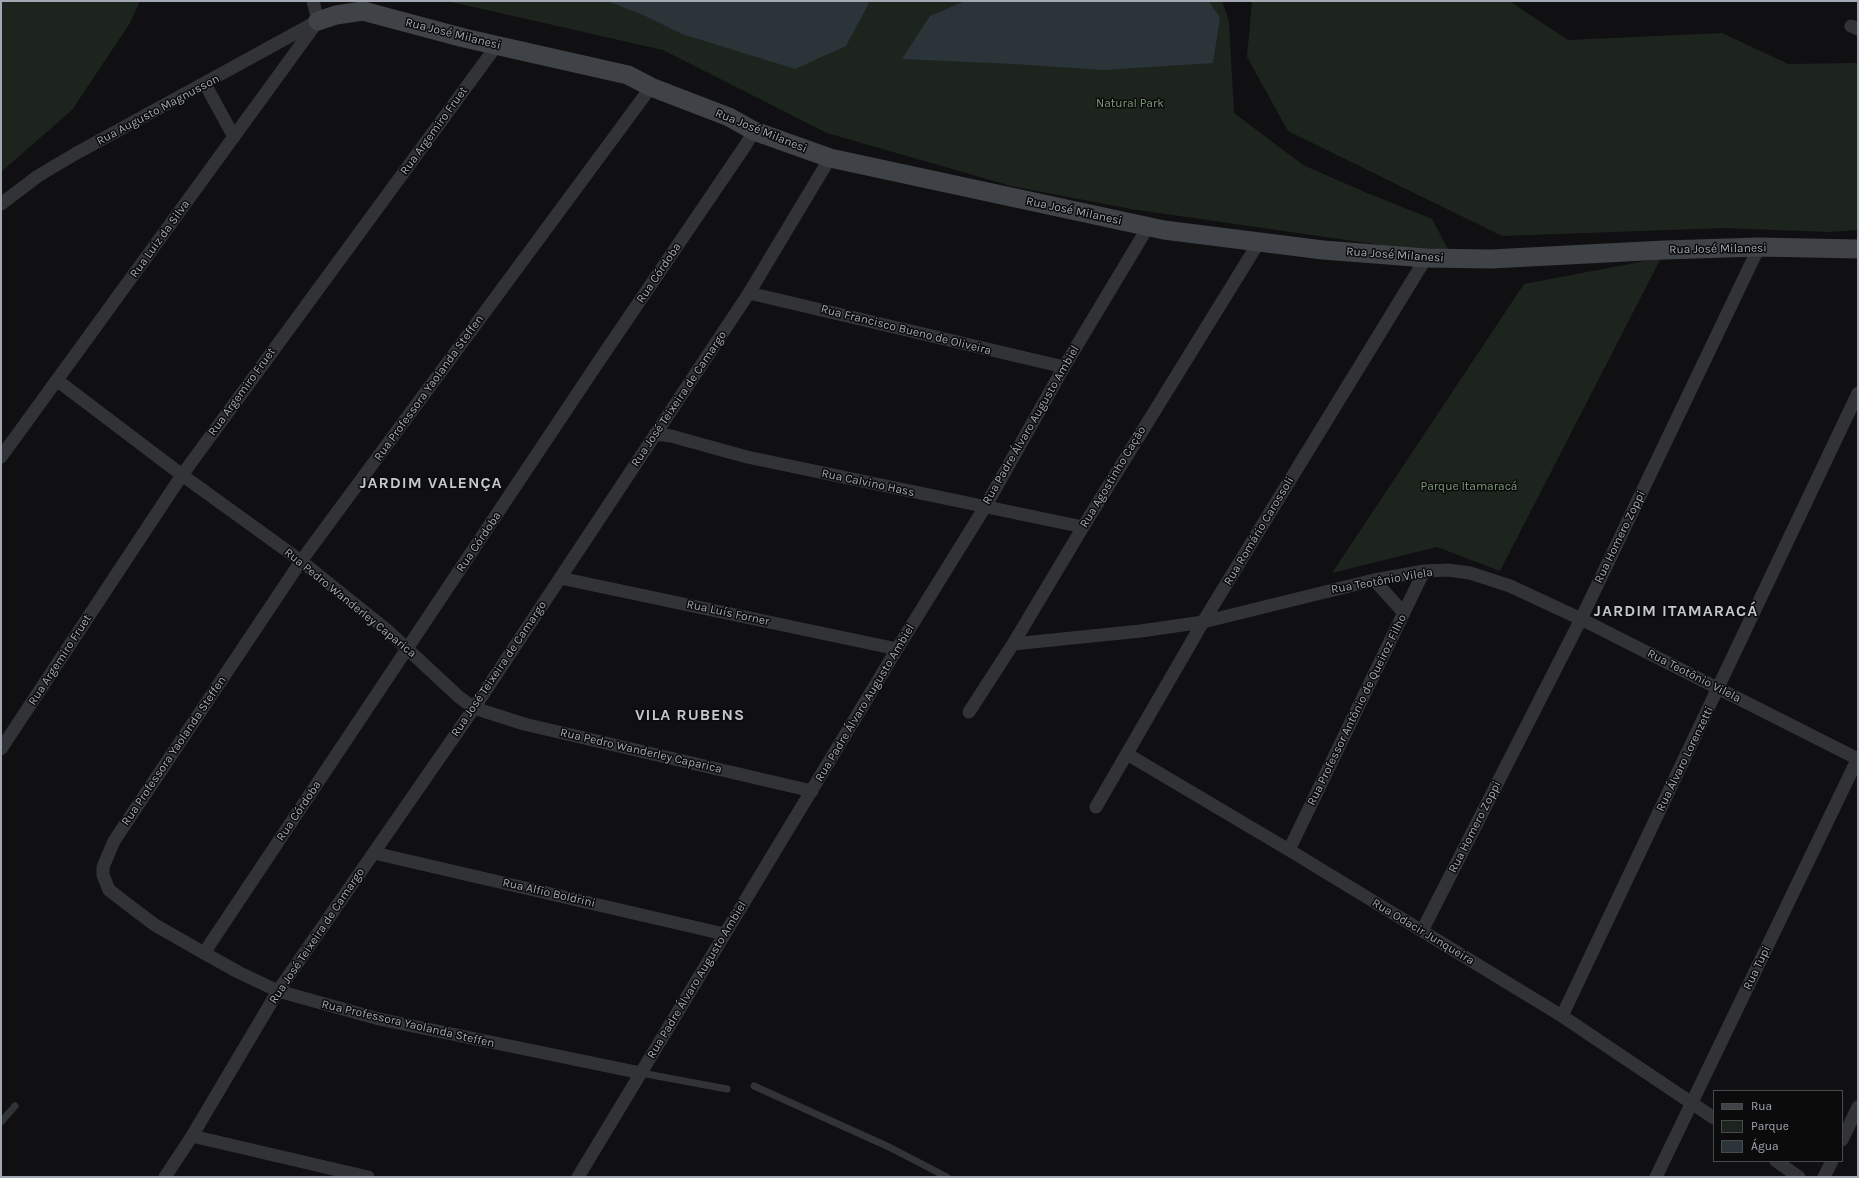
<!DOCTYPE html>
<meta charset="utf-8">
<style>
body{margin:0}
#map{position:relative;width:1859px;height:1178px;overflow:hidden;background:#101012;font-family:Karla,sans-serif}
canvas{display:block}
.frame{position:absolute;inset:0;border:2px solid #a2a9b2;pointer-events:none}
.legend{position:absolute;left:1713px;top:1090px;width:130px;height:72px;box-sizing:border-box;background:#0b0b0c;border:1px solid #474a4e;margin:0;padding:5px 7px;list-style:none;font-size:12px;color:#a2a9b2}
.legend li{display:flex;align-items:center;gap:8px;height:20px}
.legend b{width:20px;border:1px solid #474a4e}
</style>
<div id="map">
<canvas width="1859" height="1178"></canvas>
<div class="frame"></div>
<ul class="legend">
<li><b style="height:5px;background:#3f4246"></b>Rua</li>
<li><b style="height:11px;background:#1d241d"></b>Parque</li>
<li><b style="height:11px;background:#2a3439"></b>Água</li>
</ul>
</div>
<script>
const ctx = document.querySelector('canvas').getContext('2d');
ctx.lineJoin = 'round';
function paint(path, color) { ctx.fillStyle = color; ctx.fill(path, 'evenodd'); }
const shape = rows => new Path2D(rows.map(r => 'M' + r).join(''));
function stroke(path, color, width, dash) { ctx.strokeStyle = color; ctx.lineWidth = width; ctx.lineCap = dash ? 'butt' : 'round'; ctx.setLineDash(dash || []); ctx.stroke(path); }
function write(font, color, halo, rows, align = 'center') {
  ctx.font = font + ' Karla,sans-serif'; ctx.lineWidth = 3; ctx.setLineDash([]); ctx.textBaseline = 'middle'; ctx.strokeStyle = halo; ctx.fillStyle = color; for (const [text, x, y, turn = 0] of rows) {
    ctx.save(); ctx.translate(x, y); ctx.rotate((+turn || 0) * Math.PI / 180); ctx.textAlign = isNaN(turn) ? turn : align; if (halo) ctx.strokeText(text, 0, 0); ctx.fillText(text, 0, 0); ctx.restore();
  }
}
paint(shape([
 [1,1,140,1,130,23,72,110,1,172],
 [447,1,1222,1,1229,21,1234,113,1303,165,1367,193,1432,219,1451,255,1131,209,1011,186,827,133,663,50],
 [1252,1,1509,1,1568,40,1722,33,1788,64,1858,63,1858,230,1829,232,1725,228,1502,236,1288,131,1247,57],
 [1661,258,1500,571,1437,547,1332,573,1524,284]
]), '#1d241d');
paint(shape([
 [607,1,862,1,869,3,846,46,795,69,682,34,641,14],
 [965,1,1209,1,1220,18,1213,63,1104,70,1014,64,902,59,930,16]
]), '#2a3439');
stroke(shape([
 [641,1073,727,1089],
 [754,1086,889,1147,947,1177],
 [1,1122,15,1106]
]), '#313336', 7);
stroke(shape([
 [313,1,318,21],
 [1851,26,1858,29],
 [205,84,234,137],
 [1,204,38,176,75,154,314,23],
 [749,293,1064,367],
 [58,381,182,475,301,561,387,630,459,697,474,708,524,724,812,791],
 [655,434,671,436,747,457,1083,527],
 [1,457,318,21],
 [560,578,897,649],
 [1374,580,1404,613],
 [1013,644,1141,631,1203,622,1374,580,1424,571,1448,570,1470,573,1510,586,1581,619,1858,759],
 [969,712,1013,644,1083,527,1259,242],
 [1,749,182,475,497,45],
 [1127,754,1289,850,1562,1016,1714,1118],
 [1096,807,1203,622,1426,258],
 [1289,850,1424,571],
 [374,853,724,934],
 [1422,931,1581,619,1759,247],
 [204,953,599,361,745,146,754,131],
 [1562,1016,1858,393],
 [641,1073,379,1019,278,991,238,972,204,953,155,925,135,910,109,890,103,875,103,867,114,841,301,561,651,87],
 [192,1136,368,1177],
 [1842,1140,1858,1107],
 [1776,1161,1799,1177],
 [165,1177,192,1136,278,991,474,708,749,293,830,158],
 [578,1177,897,649,985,507,1064,367,1148,227],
 [1656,1177,1858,758],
 [1824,1177,1832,1161]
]), '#313336', 13);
stroke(shape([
 [318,21,336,15,363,11,464,38,628,75,651,87,729,117,754,131,830,158,1164,230,1323,250,1426,258,1491,259,1664,250,1759,247,1858,249]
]), '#3f4246', 19);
write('12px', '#a2a9b2', '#0b0b0c', [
 ["Rua José Milanesi",453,34,14],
 ["Rua Augusto Magnusson",158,110,-28],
 ["Rua Argemiro Fruet",434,131,-54],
 ["Rua José Milanesi",761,131,22],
 ["Rua José Milanesi",1074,211,12],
 ["Rua Luiz da Silva",160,239,-54],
 ["Rua José Milanesi",1718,249,-1],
 ["Rua José Milanesi",1395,255,4],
 ["Rua Córdoba",659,273,-56],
 ["Rua Francisco Bueno de Oliveira",906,330,14],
 ["Rua Professora Yaolanda Steffen",429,388,-54],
 ["Rua Argemiro Fruet",242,392,-54],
 ["Rua José Teixeira de Camargo",679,399,-56],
 ["Rua Padre Álvaro Augusto Ambiel",1031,425,-60],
 ["Rua Agostinho Cação",1113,477,-59],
 ["Rua Calvino Hass",868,483,12],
 ["Rua Romário Carossoli",1259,531,-59],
 ["Rua Homero Zoppi",1620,537,-64],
 ["Rua Córdoba",479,542,-56],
 ["Rua Teotônio Vilela",1382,581,-10],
 ["Rua Pedro Wanderley Caparica",350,603,39],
 ["Rua Luís Forner",728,613,12],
 ["Rua Argemiro Fruet",60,660,-57],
 ["Rua José Teixeira de Camargo",499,669,-56],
 ["Rua Teotônio Vilela",1694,676,27],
 ["Rua Padre Álvaro Augusto Ambiel",865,703,-59],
 ["Rua Professor Antônio de Queiroz Filho",1357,710,-64],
 ["Rua Professora Yaolanda Steffen",174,751,-56],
 ["Rua Pedro Wanderley Caparica",641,751,13],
 ["Rua Álvaro Lorenzetti",1685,759,-64],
 ["Rua Córdoba",299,811,-56],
 ["Rua Homero Zoppi",1475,827,-63],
 ["Rua Alfio Boldrini",549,893,13],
 ["Rua Odacir Junqueira",1423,932,31],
 ["Rua José Teixeira de Camargo",317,936,-56],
 ["Rua Tupi",1757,968,-64],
 ["Rua Padre Álvaro Augusto Ambiel",697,980,-59],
 ["Rua Professora Yaolanda Steffen",408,1024,13]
]);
write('12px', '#7c9c79', '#0b0b0c', [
 ["Natural Park",1130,104],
 ["Parque Itamaracá",1469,487]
]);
ctx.letterSpacing = '1px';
write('bold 16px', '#c3c7ce', '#0b0b0c', [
 ["JARDIM VALENÇA",431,483],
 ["JARDIM ITAMARACÁ",1676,611],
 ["VILA RUBENS",690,715]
]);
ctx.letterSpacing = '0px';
</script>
